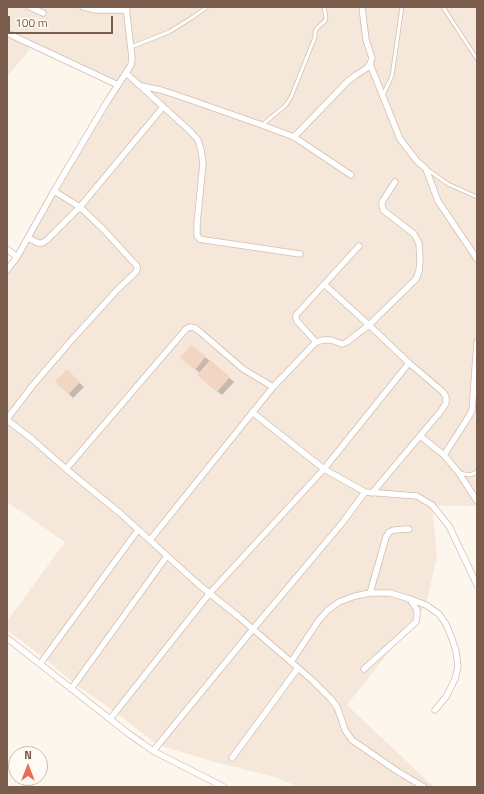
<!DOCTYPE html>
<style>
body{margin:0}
#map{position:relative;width:484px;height:794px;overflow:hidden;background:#fdf6ec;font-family:"Titillium Web",sans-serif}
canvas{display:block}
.frame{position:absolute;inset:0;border:8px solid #7a5c4d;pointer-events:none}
.north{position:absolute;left:8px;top:746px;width:40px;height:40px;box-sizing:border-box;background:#fffaf3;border:1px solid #cabbb1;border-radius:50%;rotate:0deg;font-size:11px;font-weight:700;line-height:16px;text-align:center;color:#7a5c4d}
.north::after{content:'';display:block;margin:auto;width:14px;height:18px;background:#e76f51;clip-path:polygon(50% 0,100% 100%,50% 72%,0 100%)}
.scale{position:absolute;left:8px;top:16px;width:105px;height:18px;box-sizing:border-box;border:2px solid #7a5c4d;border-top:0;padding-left:5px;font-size:12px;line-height:14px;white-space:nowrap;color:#7a5c4d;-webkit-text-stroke:3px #fffaf3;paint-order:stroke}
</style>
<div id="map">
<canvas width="484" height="794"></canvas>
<div class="frame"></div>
<div class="north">N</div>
<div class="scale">100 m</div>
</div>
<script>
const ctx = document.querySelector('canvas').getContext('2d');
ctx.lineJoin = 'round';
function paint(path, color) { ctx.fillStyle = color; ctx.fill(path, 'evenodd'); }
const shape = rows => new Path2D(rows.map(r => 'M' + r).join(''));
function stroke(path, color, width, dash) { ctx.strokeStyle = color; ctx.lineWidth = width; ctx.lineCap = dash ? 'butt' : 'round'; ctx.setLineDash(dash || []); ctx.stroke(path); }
paint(shape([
 [7,7,477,7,477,506,432,505,437,556,426,605,347,705,434,787,299,787,275,777,211,761,158,745,115,712,75,684,44,658,7,630,7,621,65,542,7,502,7,270,118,85,33,45,7,77]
]), '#f5e8da');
paint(shape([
 [205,357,234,382,222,395,202,379,200,373,186,362],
 [67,371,84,387,73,398,57,382]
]), '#0003');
paint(shape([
 [191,345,206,356,195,370,180,358],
 [210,360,230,377,217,392,197,375],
 [67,369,80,382,69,394,55,382]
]), '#f3d5c3');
const lane = shape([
 [443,7,477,59],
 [131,47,169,32,193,17,207,7],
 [383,95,392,76,402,7],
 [262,125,286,105,291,97,315,37,315,32,317,28,325,21,326,18,324,7],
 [428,170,448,184,477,197],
 [459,473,470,475,477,472]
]);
const street = shape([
 [30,7,43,13],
 [83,7,96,10,127,10],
 [362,7,366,40,372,58,370,64,400,139,417,161,426,169,438,201,477,259],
 [7,33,118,85],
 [126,73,190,131,198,140,201,150,203,163,197,224,197,236,200,239,205,240,300,254],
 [142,86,161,90,185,98,262,125,294,137,351,175],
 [294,137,348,81,356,75,367,68,370,64],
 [28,238,38,243,42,243,47,240,80,207,163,107],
 [7,249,17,257],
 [7,270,17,257,54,191,105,105,131,65,132,58,126,7],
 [325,285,369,325,409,363,443,392,446,397,446,403,441,411,372,493],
 [316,342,297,321,296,318,296,315,359,246],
 [252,412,324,469,365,492,417,496,432,505,449,526,477,585],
 [7,419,33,385,69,343,117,290,136,272,137,269,137,266,103,229,80,207,54,191],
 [7,420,32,439,66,469,120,513,198,584,239,617,312,680,331,699,337,707,341,718,345,730,352,740,397,771,424,787],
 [420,436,444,455,459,473,477,501],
 [444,455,466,421,472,411,477,342],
 [66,469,186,329,190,327,195,328,199,331,243,369,273,387],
 [150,540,273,387,316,342,323,340,331,340,342,344,347,342,369,325,416,279,419,271,420,260,419,243,414,234,383,210,382,205,382,202,395,182],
 [370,593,386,537,389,532,394,530,409,529],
 [7,638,129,734,142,743,153,751,224,787],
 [291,662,319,620,328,610,339,602,355,596,370,593,390,593,410,599,426,605,439,614,446,624,451,636,456,651,458,667,455,679,446,697,435,710],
 [40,664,138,530],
 [364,669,416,622,417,616,417,610,410,599],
 [71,689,167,556],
 [110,719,209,594,324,469,409,363],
 [153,751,253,629,343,522,365,492],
 [232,758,298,668]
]);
stroke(lane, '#d1beb0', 4.5);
stroke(street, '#d1beb0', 7);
stroke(lane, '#fff', 3);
stroke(street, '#fff', 5.5);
</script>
